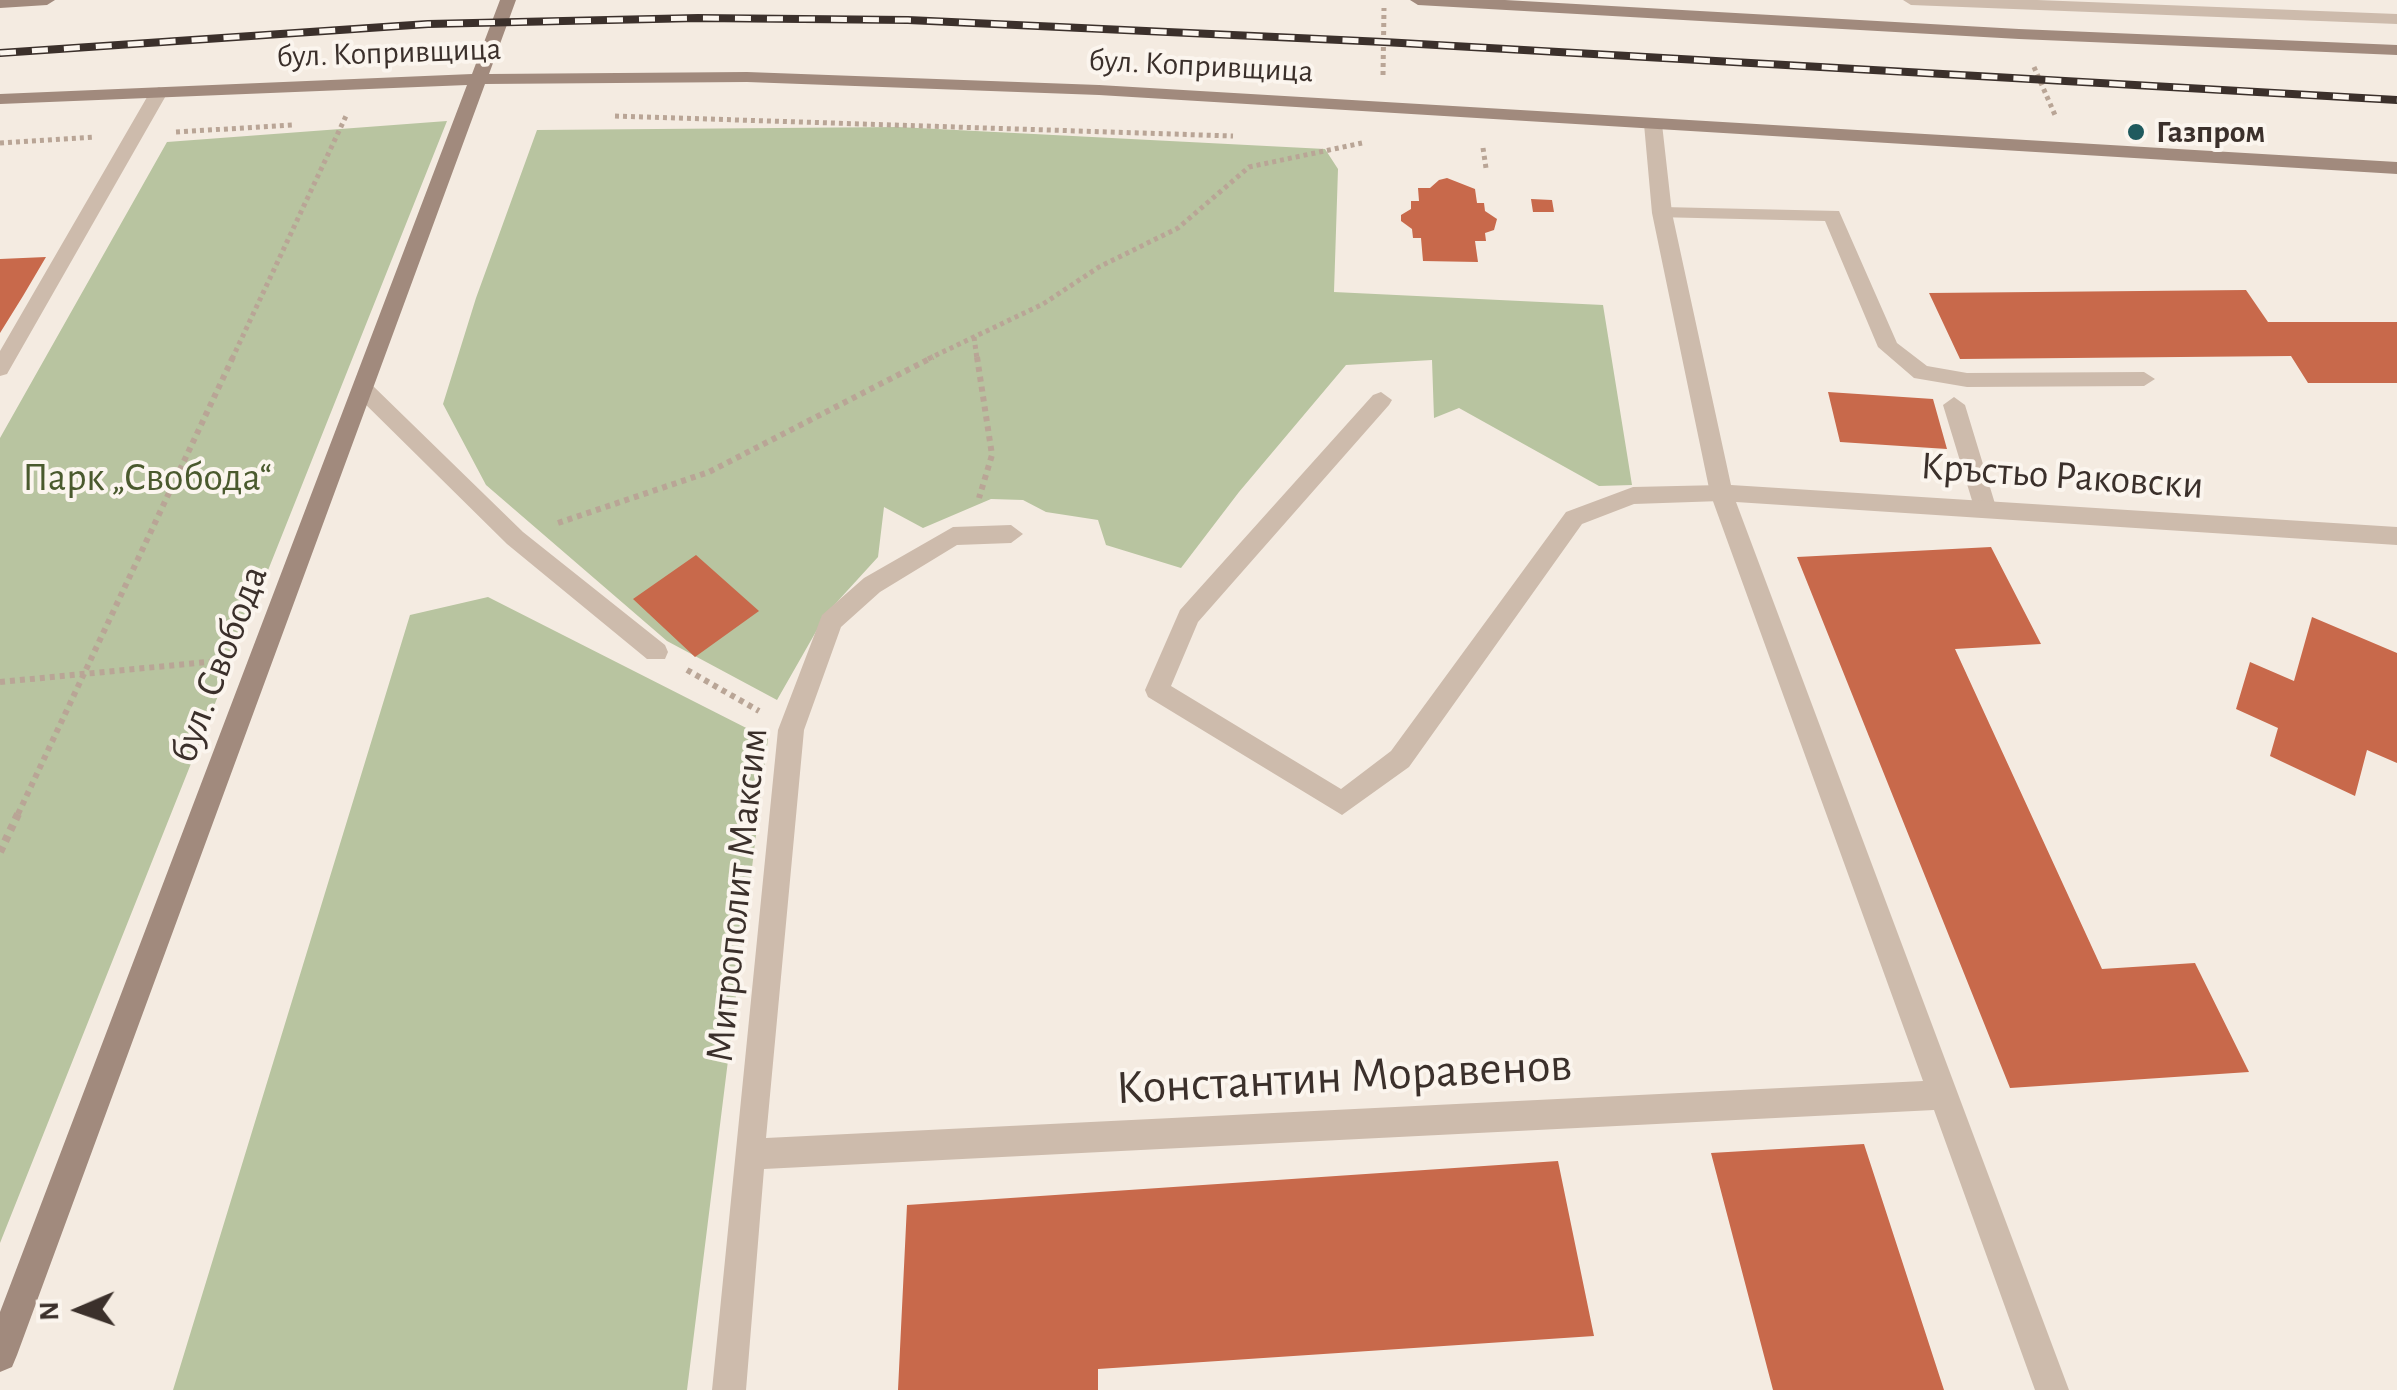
<!DOCTYPE html>
<meta charset="utf-8">
<style>
body{margin:0}
#map{position:relative;width:2397px;height:1390px;overflow:hidden;background:#f4ebe1;font-family:"Alegreya Sans",sans-serif}
canvas{display:block}
.north{position:absolute;left:30px;top:1260px;width:100px;height:100px;-webkit-text-stroke:8px #fbf5ee;paint-order:stroke;rotate:268deg;font-size:28px;font-weight:700;line-height:40px;text-align:center;color:#3b302b}
.north::after{content:'';display:block;margin:auto;width:35px;height:45px;background:#3b302b;clip-path:polygon(50% 0,100% 100%,50% 72%,0 100%)}
</style>
<div id="map">
<canvas width="2397" height="1390"></canvas>
<div class="north">N</div>
</div>
<script>
const ctx = document.querySelector('canvas').getContext('2d');
ctx.lineJoin = 'round';
function paint(path, color) { ctx.fillStyle = color; ctx.fill(path, 'evenodd'); }
const shape = rows => new Path2D(rows.map(r => 'M' + r).join(''));
function stroke(path, color, width, dash) { ctx.strokeStyle = color; ctx.lineWidth = width; ctx.lineCap = dash ? 'butt' : 'round'; ctx.setLineDash(dash || []); ctx.stroke(path); }
function write(font, color, halo, rows, align = 'center') {
  ctx.font = font + ' "Alegreya Sans",sans-serif'; ctx.lineWidth = 8; ctx.setLineDash([]); ctx.textBaseline = 'middle'; ctx.strokeStyle = halo; ctx.fillStyle = color; for (const [text, x, y, turn = 0] of rows) {
    ctx.save(); ctx.translate(x, y); ctx.rotate((+turn || 0) * Math.PI / 180); ctx.textAlign = isNaN(turn) ? turn : align; if (halo) ctx.strokeText(text, 0, 0); ctx.fillText(text, 0, 0); ctx.restore();
  }
}
paint(shape([
 [447,121,0,1243,0,438,167,142],
 [898,127,1325,149,1338,169,1334,292,1603,305,1632,485,1599,486,1459,408,1434,418,1432,360,1346,365,1239,492,1181,568,1106,545,1098,520,1046,512,1023,500,991,499,923,528,884,507,878,557,826,614,777,700,667,641,486,485,443,404,476,298,537,130],
 [488,597,768,739,687,1390,173,1390,410,615]
]), '#b8c4a0');
paint(shape([
 [1447,178,1475,189,1477,203,1484,203,1485,211,1497,219,1494,230,1485,233,1486,241,1475,241,1478,262,1423,261,1421,238,1413,238,1412,229,1401,221,1401,215,1411,209,1411,201,1419,201,1418,188,1430,188,1439,180],
 [1531,199,1552,200,1554,212,1533,212],
 [46,257,23,296,0,333,0,259],
 [2246,290,2268,322,2397,322,2397,383,2308,383,2291,356,1960,359,1929,293],
 [1828,392,1933,399,1947,449,1840,442],
 [1991,547,2041,644,1955,649,2102,969,2195,963,2249,1072,2010,1088,1797,557],
 [696,555,759,611,695,657,633,599],
 [2312,617,2397,653,2397,763,2367,750,2355,796,2270,756,2278,728,2236,709,2250,662,2294,681],
 [1864,1144,1944,1390,1773,1390,1711,1153],
 [1558,1161,1594,1336,1098,1369,1098,1390,898,1390,907,1205]
]), '#c8694b');
stroke(shape([
 [2034,67,2055,115],
 [1383,75,1384,8],
 [615,116,1233,136],
 [176,132,293,125],
 [0,143,94,137],
 [1483,148,1486,168],
 [974,337,977,359],
 [232,359,346,116],
 [928,359,1043,304,1099,267,1178,228,1249,167,1362,143]
]), '#b9a596', 5, [4, 4]);
stroke(shape([
 [977,357,992,455,979,498],
 [558,523,709,472,933,357],
 [687,670,759,711],
 [0,682,218,661],
 [18,814,233,357]
]), '#b9a596', 6, [5, 5]);
stroke(shape([
 [0,852,19,812]
]), '#b9a596', 8, [6, 6]);
paint(shape([
 [1903,0,2037,0,2397,14,2397,24,1911,5,1903,0],
 [1662,207,1839,211,1897,343,1927,366,1967,373,2144,372,2155,379,2144,386,1967,387,1914,378,1878,347,1825,221,1655,217,1655,209,1662,207],
 [1381,392,1392,400,1389,405,1198,622,1171,686,1341,789,1391,751,1566,512,1633,487,1721,485,1732,493,1721,501,1634,504,1582,524,1409,767,1342,815,1148,697,1145,690,1180,610,1373,395,1381,392],
 [1954,397,1965,405,1996,507,1985,516,1974,507,1943,405,1954,397]
]), '#cdbbac');
paint(shape([
 [159,87,168,92,7,374,0,376,0,351,150,92,159,87],
 [1653,119,1662,124,1672,213,1731,485,2397,527,2397,545,1736,502,2069,1390,2035,1390,1934,1110,764,1169,746,1390,712,1390,778,730,822,615,864,578,953,527,1011,525,1023,534,1011,543,957,545,880,592,841,627,804,730,766,1138,1923,1081,1710,493,1652,213,1644,124,1653,119],
 [363,381,371,384,523,532,665,645,668,652,665,659,647,659,507,544,355,394,352,389,355,384,363,381]
]), '#cdbbac');
paint(shape([
 [0,0,55,0,47,5,0,8,0,0],
 [500,0,516,0,489,74,747,72,1099,85,2397,162,2397,174,1099,95,747,82,485,84,17,1355,12,1367,0,1372,0,1312,467,85,0,104,0,94,472,74,500,0],
 [1410,0,1505,0,2019,29,2397,45,2397,55,2019,39,1418,5,1410,0]
]), '#a18a7d');
const rail = shape([
 [0,53,428,24,698,18,908,20,1384,42,2397,100]
]);
stroke(rail, '#3b302b', 8);
stroke(rail, '#fbf5ee', 5, [16]);
for (const [x, y, r, color] of [
 [2136,132,10,"#1f5a5e"]
]) { const dot = new Path2D(); dot.arc(x, y, r, 0, 2 * Math.PI); ctx.fillStyle = color; ctx.fill(dot); stroke(dot, '#fbf5ee', 4); }
write('32px', '#3b302b', '#fbf5ee', [
 ["бул. Копривщица",389,53,-2],
 ["бул. Копривщица",1201,66,3]
]);
write('bold 32px', '#3b302b', '#fbf5ee', [
 ["Газпром",2156,132]
], 'left');
write('40px', '#3b302b', '#fbf5ee', [
 ["Кръстьо Раковски",2062,476,4],
 ["бул. Свобода",219,664,-69],
 ["Митрополит Максим",737,895,-84]
]);
write('40px', '#4a5a2e', '#fbf5ee', [
 ["Парк „Свобода“",147,478]
]);
write('48px', '#3b302b', '#fbf5ee', [
 ["Константин Моравенов",1344,1077,-3]
]);
</script>
